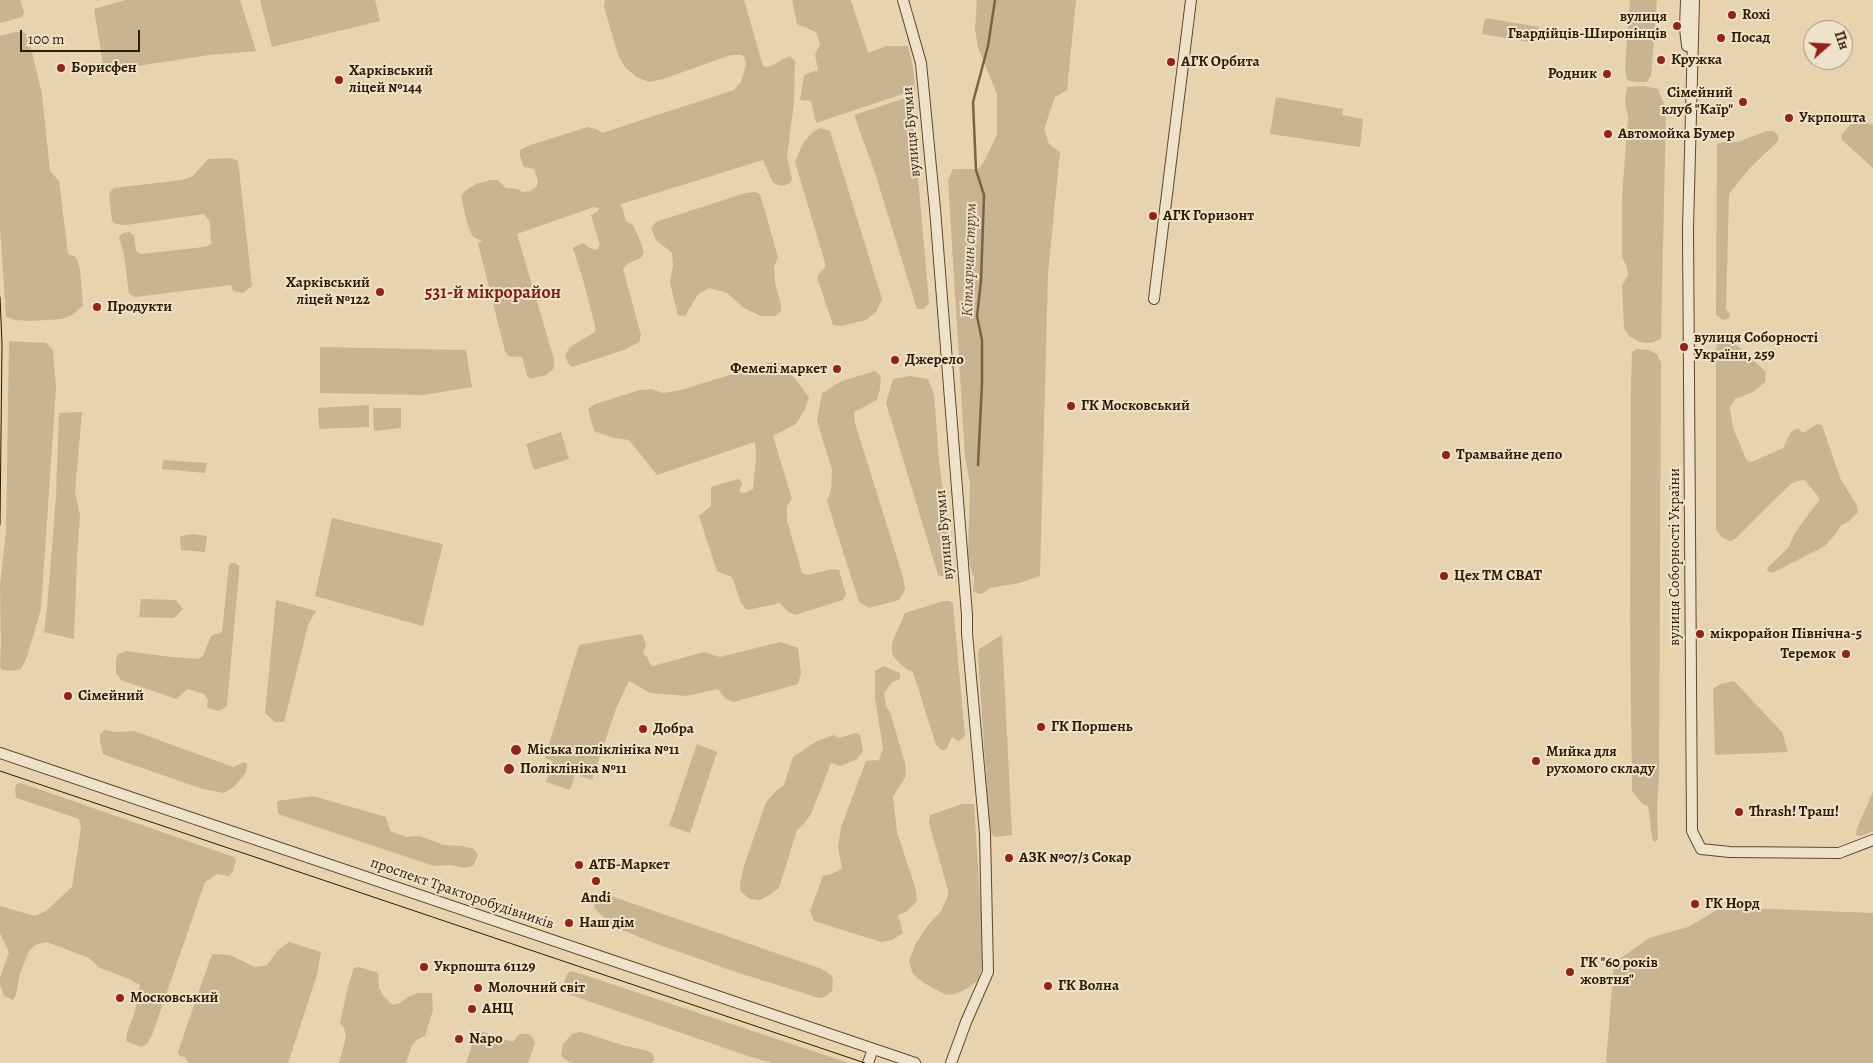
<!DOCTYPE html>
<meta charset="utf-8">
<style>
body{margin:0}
#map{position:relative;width:1873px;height:1063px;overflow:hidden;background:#e7d3ad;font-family:Alegreya,serif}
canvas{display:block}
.north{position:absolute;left:1803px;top:20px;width:50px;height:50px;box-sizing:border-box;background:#efe2ca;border:1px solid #a3927b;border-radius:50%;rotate:71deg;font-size:14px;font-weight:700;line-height:20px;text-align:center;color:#301a04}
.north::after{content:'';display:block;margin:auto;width:18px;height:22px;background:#8f2418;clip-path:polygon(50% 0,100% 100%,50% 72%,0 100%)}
.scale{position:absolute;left:20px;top:30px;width:120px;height:22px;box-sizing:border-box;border:2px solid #301a04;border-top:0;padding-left:6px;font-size:15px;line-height:18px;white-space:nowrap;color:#301a04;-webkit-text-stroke:4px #efe2ca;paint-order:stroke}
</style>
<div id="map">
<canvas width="1873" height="1063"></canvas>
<div class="north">Пн</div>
<div class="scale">100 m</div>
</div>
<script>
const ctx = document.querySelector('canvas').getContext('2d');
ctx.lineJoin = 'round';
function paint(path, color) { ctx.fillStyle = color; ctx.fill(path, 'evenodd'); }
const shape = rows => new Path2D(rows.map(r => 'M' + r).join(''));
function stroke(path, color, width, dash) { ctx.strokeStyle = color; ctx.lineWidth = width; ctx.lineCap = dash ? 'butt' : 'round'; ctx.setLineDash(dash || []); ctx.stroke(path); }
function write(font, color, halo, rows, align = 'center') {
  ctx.font = font + ' Alegreya,serif'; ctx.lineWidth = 4; ctx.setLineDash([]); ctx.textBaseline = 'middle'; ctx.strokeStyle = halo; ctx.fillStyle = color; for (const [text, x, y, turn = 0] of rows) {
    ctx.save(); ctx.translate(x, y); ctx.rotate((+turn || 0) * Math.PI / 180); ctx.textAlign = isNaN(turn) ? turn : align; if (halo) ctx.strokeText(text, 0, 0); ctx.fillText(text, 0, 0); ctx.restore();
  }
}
paint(shape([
 [0,0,20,0,24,13,22,17,0,23],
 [126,0,240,0,256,51,209,55,104,71,94,9],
 [260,0,375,0,380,21,272,47],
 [605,0,744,0,763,66,768,67,790,56,795,61,794,102,787,157,792,179,790,183,782,186,773,183,763,160,621,204,626,221,633,225,640,240,644,254,639,259,627,264,623,269,641,335,639,342,624,350,572,367,568,363,565,355,570,347,595,332,595,325,584,283,573,248,583,243,590,248,597,250,600,245,591,215,598,211,599,208,594,207,517,234,554,359,554,368,546,375,530,379,527,375,522,357,508,356,505,351,480,251,478,244,482,241,473,237,468,226,461,196,466,190,476,184,491,180,498,180,506,188,518,189,522,192,530,191,537,186,538,181,534,169,524,167,520,156,520,150,530,145,588,127,596,129,602,133,734,90,741,82,746,64,744,57,741,55,731,55,663,79,649,82,636,77,624,66,618,54,604,7],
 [792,0,851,0,868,53,887,46,908,46,913,67,915,90,816,123,811,101,800,100,804,75,818,70,815,55,820,44,816,32,797,24],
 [977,0,1076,0,1067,90,1055,97,1044,129,1049,144,1060,152,1048,273,1040,576,1019,583,990,588,981,594,976,593,973,591,974,579,968,559,970,483,965,457,948,180,953,169,978,169,984,162,997,135,997,94,978,48,975,29],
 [1630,0,1657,0,1651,76,1647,82,1635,82,1627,80,1625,68],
 [1485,18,1539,27,1536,43,1482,34],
 [15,32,23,32,28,36,42,94,50,171,59,181,68,254,76,257,80,270,83,305,74,314,62,319,31,321,15,320,6,317,0,226,0,36],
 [1643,86,1658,89,1666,109,1661,339,1651,343,1640,342,1629,336,1624,328,1622,286,1628,275,1627,267,1622,257,1622,196,1628,118,1625,101,1627,87],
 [911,96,929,303,924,309,917,309,875,173,854,115],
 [1276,97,1343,109,1342,115,1363,119,1360,147,1270,134],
 [1860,120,1873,125,1873,168,1842,140,1841,135,1851,124],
 [820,128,830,131,882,299,876,312,866,320,841,326,833,325,817,277,826,266,795,162,803,143,813,132],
 [1767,131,1773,131,1778,135,1778,141,1749,169,1729,194,1726,309,1730,315,1728,319,1723,320,1716,315,1717,144,1723,142,1738,142],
 [230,158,238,161,252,286,243,293,233,291,231,285,135,297,129,294,124,255,119,237,123,233,129,232,134,235,136,251,141,254,204,247,211,244,210,222,204,214,126,225,117,224,112,221,109,193,114,188,182,180,193,176,208,159],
 [755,192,760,194,778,257,774,267,775,283,781,305,781,311,775,316,761,316,744,308,727,293,709,288,698,294,685,316,678,315,670,283,673,265,672,253,656,240,651,228,656,222,745,193],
 [1723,339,1730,339,1766,372,1765,382,1753,392,1735,399,1730,408,1733,428,1747,461,1752,462,1783,448,1791,432,1798,428,1803,433,1817,424,1822,425,1840,478,1857,506,1858,512,1848,522,1841,525,1837,532,1825,546,1772,573,1768,571,1767,568,1788,548,1796,531,1820,499,1805,480,1797,481,1791,484,1772,502,1735,539,1730,541,1721,537,1716,529,1716,348,1718,342],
 [9,341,46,343,53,350,56,388,41,609,27,657,21,669,12,671,2,670,0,667,1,643,0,586,6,531],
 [320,347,466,350,472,387,423,395,320,393],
 [1636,349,1649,350,1657,354,1661,363,1659,778,1657,808,1658,840,1654,842,1652,837,1648,806,1642,804,1632,791,1630,622,1631,380,1632,352],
 [775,361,784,365,809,397,805,409,796,424,773,436,792,499,787,506,787,520,802,573,808,575,831,569,839,570,846,594,843,600,795,615,787,611,780,603,747,610,741,603,732,577,717,571,699,516,711,506,711,487,738,479,742,483,739,492,745,493,753,489,756,456,755,442,657,475,629,440,614,438,594,431,588,409,595,404,640,390,652,389,663,393,681,390],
 [875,371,881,376,880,389,877,400,854,412,855,423,903,577,905,589,899,600,869,608,859,602,827,501,831,491,832,470,817,421,822,393,842,381],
 [910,376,928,379,934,394,939,461,953,573,944,577,938,575,886,403,893,379],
 [369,405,369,427,319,429,318,408],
 [373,408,401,408,401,428,374,431],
 [82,412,75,492,80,515,77,557,74,639,44,632,47,608,56,497,59,413],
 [561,432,569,459,534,470,526,444],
 [163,460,207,463,205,473,162,469],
 [332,518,443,544,423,626,315,596],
 [194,534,207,536,205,552,181,550,180,536],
 [231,563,235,563,239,566,239,573,227,705,224,708,218,711,209,708,207,707,208,700,204,694,188,689,176,699,121,680,116,673,116,659,118,654,127,651,171,657,199,659,203,656,211,636,222,632,229,565],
 [141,599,176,600,183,609,174,618,139,617],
 [276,600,316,611,308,625,284,722,275,722,265,713],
 [944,601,950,601,953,604,965,736,958,741,952,737,946,750,941,750,936,745,913,672,908,670,899,663,892,654,892,643,905,613],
 [642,634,646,645,643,653,647,657,650,664,653,666,704,652,720,657,780,642,798,648,801,673,798,684,734,702,725,698,718,689,687,696,650,693,629,681,617,706,592,780,575,774,570,790,546,782,553,761,545,758,579,645],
 [1002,635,1012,835,995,837,992,835,989,822,978,655,979,649],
 [884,666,900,673,900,679,892,682,884,693,886,706,890,712,905,763,906,776,893,797,897,832,916,890,917,901,906,912,898,915,903,933,892,940,881,942,814,921,810,911,823,876,832,874,842,868,838,847,841,827,866,761,879,760,883,748,875,698,875,671],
 [1734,681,1782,732,1788,752,1715,755,1713,689,1721,684],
 [105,730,116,732,134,731,233,767,244,762,247,764,246,772,234,787,224,793,203,789,110,757,103,754,100,741,100,734],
 [856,733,860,735,863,751,857,759,841,766,831,763,811,814,803,825,797,830,779,888,768,896,760,900,750,899,741,892,740,885,743,869,766,802,777,790,784,785,793,757,817,741,833,735,839,738],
 [697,744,717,752,690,833,669,826],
 [21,783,234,857,236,860,233,871,229,876,217,874,205,882,152,1035,147,1044,141,1047,126,1041,127,1033,135,1011,140,985,129,979,100,968,89,958,47,942,35,945,29,951,20,973,16,995,13,1000,4,996,0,985,0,978,9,952,0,933,0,906,35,916,47,910,72,887,81,828,79,819,16,798,15,788,17,784],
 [1873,792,1873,831,1860,836,1856,835,1857,828],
 [313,796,386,817,390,831,407,837,419,836,444,845,462,846,474,849,478,855,473,866,468,867,464,868,451,865,434,866,278,814,277,801],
 [962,804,974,804,984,961,978,980,968,988,955,994,946,995,924,983,913,974,909,962,915,945,928,925,941,911,948,896,948,890,929,823,930,815],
 [598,896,611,896,822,969,832,976,833,980,832,991,825,997,819,998,736,972,651,942,613,926,594,908,596,898],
 [1722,907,1873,913,1873,1063,1606,1063,1614,963,1649,938,1688,927],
 [289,942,321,952,317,975,288,1063,189,1063,185,1057,180,1056,178,1052,184,1034,212,954,230,955,255,967,267,965,278,950],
 [359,967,378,973,379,988,384,997,393,1005,400,1003,406,998,417,993,432,993,433,1010,425,1036,418,1039,412,1045,406,1063,339,1063,346,1037,344,1028,340,1023,348,986,354,968],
 [570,971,575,972,849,1063,772,1063,748,1056,571,995,564,990,563,986,566,976],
 [477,1030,513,1042,519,1034,529,1034,533,1038,535,1043,528,1063,466,1063],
 [581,1032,622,1045,648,1051,653,1054,654,1060,652,1063,571,1063,561,1056,563,1044,572,1034]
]), '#c8b490');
stroke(shape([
 [978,465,982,383,982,340,977,316,981,281,984,195,976,170,973,102,988,46,995,0]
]), '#796347', 2.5);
const minor = shape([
 [903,0,921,63,935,209,967,615,967,633,985,834,988,972,966,1022,951,1063],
 [1686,0,1685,28,1687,46],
 [1694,0,1688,228,1692,831,1701,849,1730,852,1839,853,1873,840],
 [1154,299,1191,0],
 [0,753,915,1063],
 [868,1063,873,1049]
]);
stroke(minor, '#5e482e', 12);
stroke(minor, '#efe2ca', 10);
stroke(shape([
 [0,297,2,344,0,525],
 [0,771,865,1063]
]), '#301a04', 1);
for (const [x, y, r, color] of [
 [1732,15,5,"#8f2418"],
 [1677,26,5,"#8f2418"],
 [1721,38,5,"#8f2418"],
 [1661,60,5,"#8f2418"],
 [1171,62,5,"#8f2418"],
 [61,68,5,"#8f2418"],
 [1607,74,5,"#8f2418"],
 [339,80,5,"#8f2418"],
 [1743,102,5,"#8f2418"],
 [1789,118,5,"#8f2418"],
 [1608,134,5,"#8f2418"],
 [1153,216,5,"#8f2418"],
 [380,292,5,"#8f2418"],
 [97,307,5,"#8f2418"],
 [1684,347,5,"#8f2418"],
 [895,360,5,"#8f2418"],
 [837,369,5,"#8f2418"],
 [1071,406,5,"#8f2418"],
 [1446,455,5,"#8f2418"],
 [1444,576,5,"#8f2418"],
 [1700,634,5,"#8f2418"],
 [1846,654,5,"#8f2418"],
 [68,696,5,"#8f2418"],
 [1041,727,5,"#8f2418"],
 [643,729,5,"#8f2418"],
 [516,750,6,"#8f2418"],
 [1536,761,5,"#8f2418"],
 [509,769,6,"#8f2418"],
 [1739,812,5,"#8f2418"],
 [1009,858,5,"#8f2418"],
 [579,865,5,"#8f2418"],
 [596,881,5,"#8f2418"],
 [1695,904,5,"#8f2418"],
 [569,923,5,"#8f2418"],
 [424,967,5,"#8f2418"],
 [1570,972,5,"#8f2418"],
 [1048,986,5,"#8f2418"],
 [478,988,5,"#8f2418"],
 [120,998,5,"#8f2418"],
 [472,1009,5,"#8f2418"],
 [459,1039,5,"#8f2418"]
]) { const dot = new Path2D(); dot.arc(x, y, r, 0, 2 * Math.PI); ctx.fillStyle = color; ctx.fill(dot); stroke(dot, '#efe2ca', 2); }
write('bold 15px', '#301a04', '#efe2ca', [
 ["Roxi",1742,15],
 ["вулиця",1667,17,"right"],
 ["Гвардійців-Широнінців",1667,34,"right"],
 ["Посад",1731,38],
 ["Кружка",1671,60],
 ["АГК Орбита",1181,62],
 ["Борисфен",71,68],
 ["Харківський",349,71],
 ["ліцей №144",349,88],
 ["Родник",1597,74,"right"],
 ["Сімейний",1733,93,"right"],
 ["клуб \"Каїр\"",1733,110,"right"],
 ["Укрпошта",1799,118],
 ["Автомойка Бумер",1618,134],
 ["АГК Горизонт",1163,216],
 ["Харківський",370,283,"right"],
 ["ліцей №122",370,300,"right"],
 ["Продукти",107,307],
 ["вулиця Соборності",1694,338],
 ["України, 259",1694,355],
 ["Джерело",905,360],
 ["Фемелі маркет",827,369,"right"],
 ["ГК Московський",1081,406],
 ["Трамвайне депо",1456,455],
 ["Цех ТМ СВАТ",1454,576],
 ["мікрорайон Північна-5",1710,634],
 ["Теремок",1836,654,"right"],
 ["Сімейний",78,696],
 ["ГК Поршень",1051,727],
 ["Добра",653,729],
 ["Міська поліклініка №11",527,750],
 ["Мийка для",1546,752],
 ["рухомого складу",1546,769],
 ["Поліклініка №11",520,769],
 ["Thrash! Траш!",1749,812],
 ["АЗК №07/3 Сокар",1019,858],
 ["АТБ-Маркет",589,865],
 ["Andi",596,898,"center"],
 ["ГК Норд",1705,904],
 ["Наш дім",579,923],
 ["ГК \"60 років",1580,963],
 ["жовтня\"",1580,980],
 ["Укрпошта 61129",434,967],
 ["ГК Волна",1058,986],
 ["Молочний світ",488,988],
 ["Московський",130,998],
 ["АНЦ",482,1009],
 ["Napo",469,1039]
], 'left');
write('15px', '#301a04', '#efe2ca', [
 ["вулиця Бучми",912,132,-95],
 ["вулиця Бучми",945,535,-95],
 ["вулиця Соборності України",1675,557,-90],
 ["проспект Тракторобудівників",462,894,19]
]);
write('italic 16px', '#5a452b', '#efe2ca', [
 ["Кітлярчин струм",970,260,-88]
]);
write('bold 18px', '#7a1f14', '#efe2ca', [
 ["531-й мікрорайон",493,294]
]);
</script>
